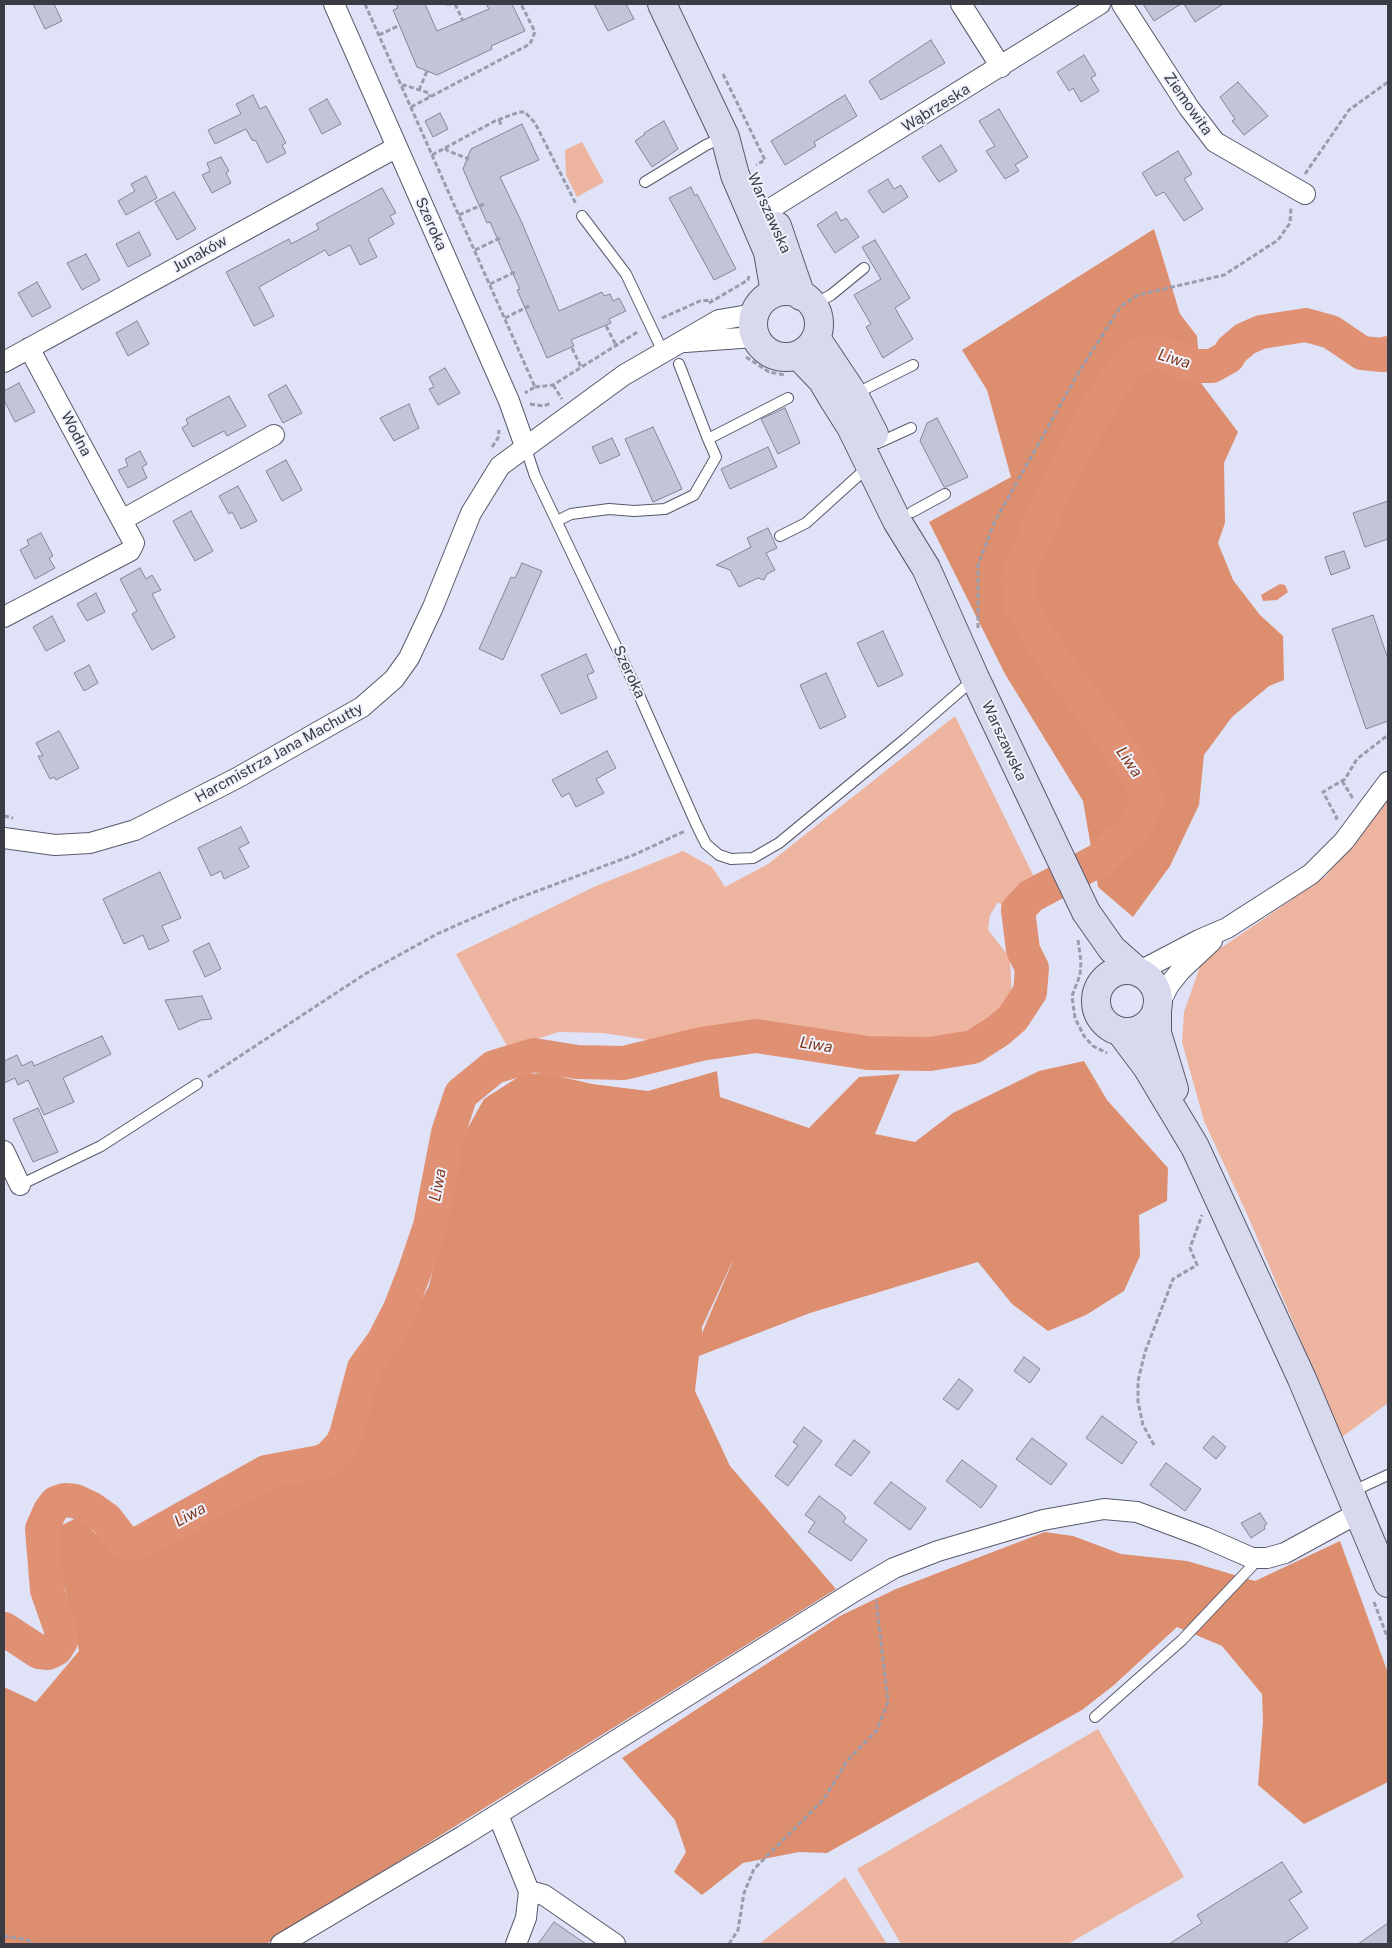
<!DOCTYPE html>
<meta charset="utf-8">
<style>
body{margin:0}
#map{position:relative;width:1392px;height:1948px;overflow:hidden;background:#e0e3f7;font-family:"Public Sans",sans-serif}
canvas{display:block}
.frame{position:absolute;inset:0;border:5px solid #3a3b43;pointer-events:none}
</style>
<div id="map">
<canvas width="1392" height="1948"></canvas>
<div class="frame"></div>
</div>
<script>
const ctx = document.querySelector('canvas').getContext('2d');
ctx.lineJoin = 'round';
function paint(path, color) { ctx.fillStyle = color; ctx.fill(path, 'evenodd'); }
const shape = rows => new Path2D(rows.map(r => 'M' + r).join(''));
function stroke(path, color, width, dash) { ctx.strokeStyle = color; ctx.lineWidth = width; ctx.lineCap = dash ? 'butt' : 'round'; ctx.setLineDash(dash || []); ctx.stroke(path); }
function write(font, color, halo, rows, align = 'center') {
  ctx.font = font + ' "Public Sans",sans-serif'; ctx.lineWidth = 4; ctx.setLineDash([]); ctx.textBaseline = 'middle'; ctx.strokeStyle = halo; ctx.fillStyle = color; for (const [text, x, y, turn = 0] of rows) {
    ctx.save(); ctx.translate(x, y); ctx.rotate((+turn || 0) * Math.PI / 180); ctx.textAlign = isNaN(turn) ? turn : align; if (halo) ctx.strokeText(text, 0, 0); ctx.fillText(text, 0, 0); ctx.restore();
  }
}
paint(shape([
 [582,142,604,182,577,197,566,175,565,150],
 [955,716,1038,885,1014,902,1008,911,998,902,990,915,988,930,1010,958,1012,998,973,1037,913,1047,793,1035,761,1025,717,1029,648,1040,603,1033,559,1032,508,1048,456,954,596,886,683,851,712,867,725,887,768,864],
 [1388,794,1388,1403,1342,1437,1247,1214,1204,1121,1182,1042,1184,1012,1202,961,1326,876],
 [1098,1729,1184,1877,1068,1944,901,1944,857,1869],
 [845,1877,887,1944,759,1944]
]), '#edb59f');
paint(shape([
 [1154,229,1180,314,1197,336,1201,383,1238,432,1224,463,1225,523,1218,543,1233,580,1260,615,1283,636,1284,680,1269,686,1232,717,1204,755,1199,805,1170,866,1133,917,1098,887,1083,801,1005,674,929,522,1011,477,987,390,962,350],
 [1084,1061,1107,1100,1168,1168,1167,1201,1139,1215,1140,1256,1124,1291,1086,1315,1048,1331,1012,1304,978,1262,810,1313,699,1356,695,1391,730,1466,836,1589,266,1944,4,1944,4,1687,36,1702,79,1651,66,1592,55,1563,60,1526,79,1517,117,1555,194,1525,260,1490,322,1472,362,1423,371,1380,395,1349,429,1286,465,1133,484,1099,523,1074,545,1073,592,1084,648,1091,717,1071,720,1097,809,1128,859,1077,900,1074,875,1134,915,1142,953,1113,1039,1071],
 [732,1262,732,1263,702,1333,702,1327],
 [1045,1532,1073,1536,1121,1554,1187,1561,1255,1581,1340,1541,1388,1673,1388,1782,1304,1824,1258,1785,1263,1721,1262,1694,1222,1646,1177,1627,1114,1685,1082,1710,827,1853,799,1852,743,1863,702,1895,674,1872,686,1852,675,1820,622,1758,840,1616,896,1589]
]), '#dd8e6f');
paint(shape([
 [1280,584,1285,585,1288,592,1277,600,1263,601,1261,595]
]), '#e19173');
stroke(shape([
 [4,1629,39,1652,48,1653,56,1649,61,1641,61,1630,47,1590,42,1529,50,1511,56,1503,65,1500,75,1501,92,1509,106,1519,123,1541,132,1544,141,1542,266,1472,320,1462,329,1458,342,1444,346,1435,364,1368,383,1342,400,1309,414,1273,430,1226,448,1133,461,1094,494,1067,534,1055,577,1062,624,1063,701,1044,756,1036,868,1053,930,1054,973,1047,998,1031,1013,1018,1030,992,1032,968,1023,950,1018,910,1031,896,1099,860,1136,827,1146,800,1142,780,1044,645,1020,603,1018,575,1056,487,1097,409,1127,364,1142,354,1150,351,1160,352,1194,366,1212,366,1228,357,1232,350,1245,339,1261,332,1306,325,1331,332,1362,353,1382,355,1388,353]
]), '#e19173', 34);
const building = shape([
 [33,4,54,4,62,21,45,29,33,4],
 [396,4,425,4,437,31,489,9,486,4,512,4,525,31,491,46,492,49,437,75,417,67,393,10,398,8,396,4],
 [594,4,626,4,634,19,608,31,594,4],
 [1143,4,1181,4,1154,21,1143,4],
 [1184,4,1223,4,1195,22,1184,4],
 [931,40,945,63,881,100,869,81,931,40],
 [1084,55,1096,75,1091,78,1099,91,1081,102,1073,88,1069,91,1057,72,1084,55],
 [1238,82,1268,116,1244,135,1232,121,1235,119,1220,97,1238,82],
 [253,95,260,109,266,106,286,143,282,145,286,153,267,163,256,141,252,140,246,129,215,144,208,130,241,114,236,104,253,95],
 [845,95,857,116,814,142,816,146,785,165,771,141,845,95],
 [327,99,341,124,322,134,309,109,327,99],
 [999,109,1028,157,1015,165,1019,171,1005,179,986,151,995,146,979,121,999,109],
 [440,113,448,129,433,137,425,121,440,113],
 [664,121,678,149,652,167,635,141,645,134,644,133,664,121],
 [522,124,539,160,500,177,522,223,559,311,602,292,604,296,610,294,613,301,619,298,626,311,609,319,611,323,571,340,574,346,547,358,517,290,520,289,508,263,490,222,487,223,463,169,471,149,522,124],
 [941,145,957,171,939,182,922,157,941,145],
 [1178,151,1192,174,1184,179,1203,209,1184,221,1164,192,1156,196,1142,173,1178,151],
 [221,157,229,171,226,173,231,183,212,193,202,175,210,171,207,163,221,157],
 [146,176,157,198,126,215,118,201,135,191,131,184,146,176],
 [888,179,894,189,901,185,908,197,883,213,868,191,888,179],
 [691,187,695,196,697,194,736,269,714,280,669,198,691,187],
 [382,188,396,213,390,216,394,224,368,239,377,257,360,265,350,245,329,256,325,250,259,287,274,316,254,326,226,272,289,239,291,244,319,229,316,224,382,188],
 [174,192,196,229,177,240,155,202,174,192],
 [836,212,841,221,846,218,859,237,835,253,817,225,836,212],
 [139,232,151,255,128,267,116,244,139,232],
 [875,240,910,298,895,308,913,339,883,358,866,327,871,324,854,295,881,279,862,247,875,240],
 [86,254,100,280,82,290,67,263,86,254],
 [37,282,51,307,32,317,18,293,37,282],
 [137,321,149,344,128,356,116,333,137,321],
 [445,368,460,393,438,405,429,389,434,387,429,377,445,368],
 [19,383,35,412,15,422,4,400,4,391,19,383],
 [286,385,302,413,283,423,268,395,286,385],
 [229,396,246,426,227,436,224,431,193,447,182,428,188,424,186,419,229,396],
 [409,404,419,428,394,441,380,418,409,404],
 [785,408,800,443,778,454,761,419,785,408],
 [937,418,968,477,946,487,944,487,920,441,927,423,937,418],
 [653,427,682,489,653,502,625,439,653,427],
 [612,438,620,455,600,464,592,447,612,438],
 [768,447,777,467,730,489,721,469,768,447],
 [140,451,147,464,142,467,147,478,128,488,118,470,128,466,125,459,140,451],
 [286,460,302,490,282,501,266,471,286,460],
 [238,486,257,521,241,529,232,512,229,514,219,496,238,486],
 [1388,501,1388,539,1365,547,1353,513,1388,501],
 [191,511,213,551,195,561,173,521,191,511],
 [768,528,777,548,766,553,775,570,767,574,764,580,758,578,739,587,730,570,716,565,751,547,747,538,768,528],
 [41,533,53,556,49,558,55,568,35,579,20,550,29,545,27,540,41,533],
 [1344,551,1350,568,1331,575,1325,557,1344,551],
 [522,563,542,571,503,660,479,649,511,577,515,578,522,563],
 [140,568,146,579,152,575,161,590,152,594,175,637,152,650,132,614,137,611,120,579,140,568],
 [96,593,105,612,87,621,77,604,96,593],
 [1373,615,1388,659,1388,721,1366,729,1332,629,1373,615],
 [52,616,65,641,46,651,33,627,52,616],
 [883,631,903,675,878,687,857,643,883,631],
 [586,654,594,672,587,675,597,698,561,714,541,675,586,654],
 [89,665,98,683,84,691,74,673,89,665],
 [826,673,846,717,820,729,800,685,826,673],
 [59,731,79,768,56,780,54,777,50,779,38,756,43,756,36,743,59,731],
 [607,751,616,768,596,779,604,793,576,807,569,793,562,797,552,780,607,751],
 [241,827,249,843,239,848,249,867,224,879,221,871,211,876,198,848,241,827],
 [160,872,181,918,162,926,169,941,149,950,143,935,124,944,103,899,160,872],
 [209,943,221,969,205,977,193,951,209,943],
 [202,996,212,1019,201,1020,179,1030,165,1000,202,996],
 [102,1036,111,1054,63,1078,74,1102,44,1115,28,1080,18,1085,15,1078,4,1083,4,1061,17,1055,22,1066,32,1061,34,1066,102,1036],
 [38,1108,58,1152,33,1162,13,1119,38,1108],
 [1024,1357,1040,1369,1030,1383,1014,1371,1024,1357],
 [959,1379,973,1390,958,1410,943,1399,959,1379],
 [1102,1416,1137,1442,1122,1464,1086,1438,1102,1416],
 [804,1427,822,1441,788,1486,775,1476,798,1445,793,1442,804,1427],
 [1213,1436,1226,1447,1216,1459,1203,1448,1213,1436],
 [1032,1438,1067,1464,1051,1485,1016,1459,1032,1438],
 [854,1440,870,1452,851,1476,835,1465,854,1440],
 [962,1460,997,1486,981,1508,946,1481,962,1460],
 [1166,1463,1201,1489,1185,1511,1150,1485,1166,1463],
 [891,1482,926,1508,910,1530,874,1503,891,1482],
 [819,1496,841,1512,846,1518,843,1522,867,1540,851,1561,808,1532,815,1522,805,1515,819,1496],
 [1260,1513,1267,1524,1264,1526,1265,1529,1251,1538,1241,1523,1260,1513],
 [1282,1862,1302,1892,1289,1900,1308,1928,1284,1944,1169,1944,1202,1923,1197,1915,1282,1862],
 [554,1922,586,1944,538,1944,554,1922],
 [1388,1923,1388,1944,1358,1944,1388,1923]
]);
paint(building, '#c2c4d8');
stroke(building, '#838597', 1);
const lane = shape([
 [645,182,706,145,724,137],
 [582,216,626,274,663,352],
 [812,305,831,295,864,268],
 [679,364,708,439],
 [855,394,913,365],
 [878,443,911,428],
 [525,446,535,476,635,686,697,826,706,844,719,855,731,859,753,858,779,843,905,739,974,679],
 [912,512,945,494],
 [557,521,571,514,609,509,634,511,665,509,694,495,716,457,708,439,788,398],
 [780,536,806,523,859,475,871,469],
 [20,1185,101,1146,197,1084],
 [1351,1492,1388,1475],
 [1095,1717,1182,1640,1252,1566,1252,1558]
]);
const street = shape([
 [334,4,509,401,525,446],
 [961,4,1001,67],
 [1122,4,1189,108,1215,142,1305,194],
 [770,209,1100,4],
 [685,342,755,337],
 [4,362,397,147],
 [122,520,274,435],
 [4,617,130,551,134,543,29,348],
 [4,838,55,845,90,843,135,830,237,778,362,707,394,679,409,658,433,607,471,513,500,466,624,375,719,320,754,314],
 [1138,972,1199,940,1227,928,1311,874,1344,841,1388,782],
 [1157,1008,1169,985,1181,970,1212,941],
 [4,1151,20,1185],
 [498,1815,529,1891,526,1918,516,1944],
 [529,1891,544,1895,615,1944],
 [281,1944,463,1836,858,1589,894,1568,938,1551,999,1533,1043,1520,1104,1509,1137,1512,1204,1537,1252,1558,1267,1558,1285,1553,1360,1512]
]);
const secondary = shape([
 [662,4,725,137,735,175,768,252,775,293],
 [777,226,801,296],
 '753 324a33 33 0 1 1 66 0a33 33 0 1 1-66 0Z',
 [816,338,854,395,874,434],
 [798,355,822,380,832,397,851,427,897,521,926,568,975,678,1086,912,1112,949,1138,972],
 '1096 1001a31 31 0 1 1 62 0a31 31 0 1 1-62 0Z',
 [1157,1008,1157,1033,1174,1089],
 [1120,1031,1147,1067,1195,1147,1302,1379,1388,1583]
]);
stroke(lane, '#585a6b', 12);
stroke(street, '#585a6b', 22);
stroke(secondary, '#585a6b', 30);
stroke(shape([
 [365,4,535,387,525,393],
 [446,4,451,4],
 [455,4,463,21],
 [379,35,398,26],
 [723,74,765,160,756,165],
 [402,86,404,85,429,93,430,97],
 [419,90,427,71],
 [411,107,530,44,535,32,521,4],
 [499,120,502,127],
 [445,148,448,151,469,159],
 [432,155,495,121,519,112,525,112,535,123,576,204],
 [1305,174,1349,110,1388,82],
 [459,215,484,204],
 [475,250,502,237],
 [490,284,517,271],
 [709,303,748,280,749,276],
 [505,318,529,306],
 [662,318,700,301,712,300],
 [606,326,616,345],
 [572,348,581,367],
 [746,357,769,372,785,375],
 [553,385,562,399],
 [535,387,553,385,639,331],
 [530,404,544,406,551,403],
 [492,447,498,438,499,430],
 [978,628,978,565,994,523,1080,370,1121,306,1138,295,1224,275,1278,240,1290,223,1291,207],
 [1342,781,1354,800],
 [4,816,13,818],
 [1335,819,1337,818,1323,792,1345,779,1357,759,1388,735],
 [1078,940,1081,961,1080,975,1072,996,1075,1018,1084,1036,1093,1046,1107,1053],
 [208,1077,365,974,437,934,516,899,636,854,685,831],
 [1154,1445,1143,1425,1138,1402,1138,1381,1145,1352,1173,1279,1197,1265,1190,1248,1202,1215],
 [1374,1602,1388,1639],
 [4,1936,28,1940,34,1944],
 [729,1944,738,1930,744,1893,754,1869,824,1799,847,1761,877,1730,888,1702,876,1600]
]), '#9a9cab', 3, [5, 2.5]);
stroke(lane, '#fff', 10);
stroke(street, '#fff', 20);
stroke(secondary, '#d8d9ec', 28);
write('15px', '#3a3b43', '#eff1fd', [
 ["Ziemowita",1188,104,55],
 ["Wąbrzeska",936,108,-32],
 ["Warszawska",769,213,66],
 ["Szeroka",431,224,66],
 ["Junaków",200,254,-29],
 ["Wodna",76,434,62],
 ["Szeroka",629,672,65],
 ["Warszawska",1004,741,65],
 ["Harcmistrza Jana Machutty",279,753,-29]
]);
write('italic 16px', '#81391a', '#eff1fd', [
 ["Liwa",1174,359,17],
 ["Liwa",1129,762,55],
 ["Liwa",816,1045,9],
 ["Liwa",438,1185,-79],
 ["Liwa",190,1515,-29]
]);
</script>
